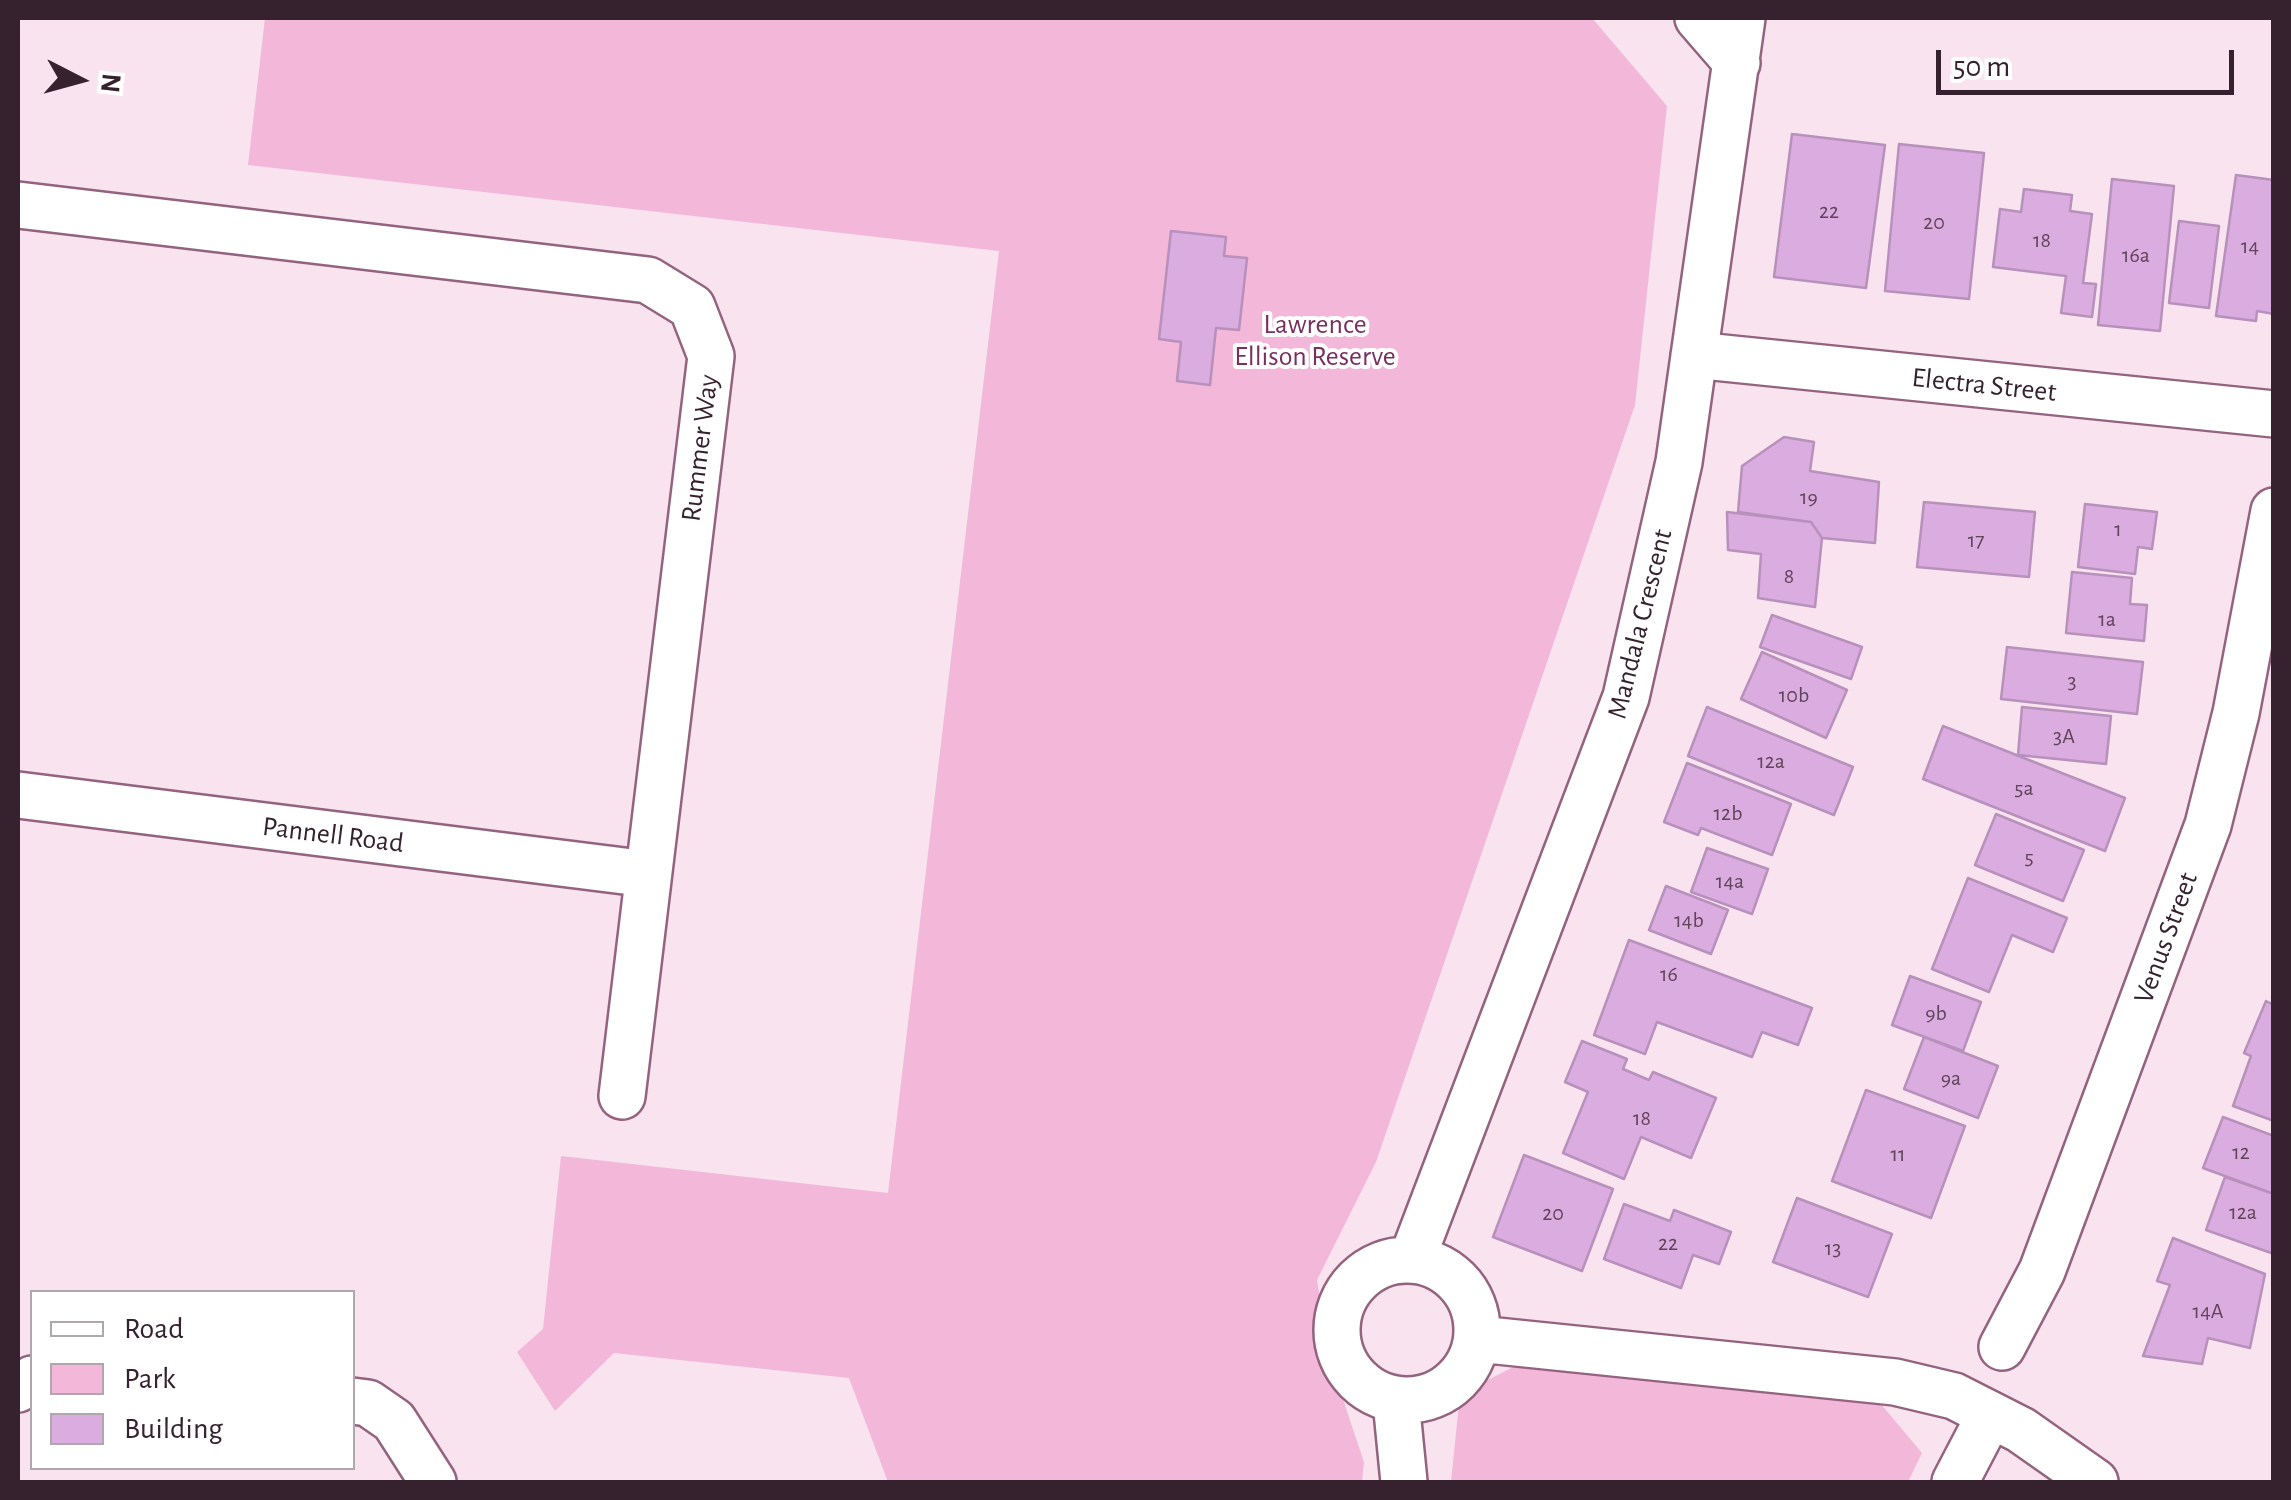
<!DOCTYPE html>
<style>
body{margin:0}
#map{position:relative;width:2291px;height:1500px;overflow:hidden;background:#f9e3ef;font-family:"Alegreya Sans",sans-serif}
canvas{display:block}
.frame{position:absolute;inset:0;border:20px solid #36222e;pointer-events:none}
.legend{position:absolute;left:30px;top:1290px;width:325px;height:180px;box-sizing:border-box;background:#fff;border:2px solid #afa7ab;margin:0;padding:12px 18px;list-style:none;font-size:30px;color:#36222e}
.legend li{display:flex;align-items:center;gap:20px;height:50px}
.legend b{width:50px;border:2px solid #afa7ab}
.north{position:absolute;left:30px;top:30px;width:100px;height:100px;-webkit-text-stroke:8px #fff;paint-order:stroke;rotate:96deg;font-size:28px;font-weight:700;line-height:40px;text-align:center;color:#36222e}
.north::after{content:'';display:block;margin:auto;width:35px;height:45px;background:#36222e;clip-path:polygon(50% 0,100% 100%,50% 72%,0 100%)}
.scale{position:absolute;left:1936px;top:50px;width:298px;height:45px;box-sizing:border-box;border:5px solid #36222e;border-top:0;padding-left:12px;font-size:30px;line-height:35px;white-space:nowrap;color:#36222e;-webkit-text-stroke:8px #fff;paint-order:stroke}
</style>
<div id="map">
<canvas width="2291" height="1500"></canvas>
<div class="frame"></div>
<ul class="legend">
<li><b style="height:12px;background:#fff"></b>Road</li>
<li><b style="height:28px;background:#f2b7d9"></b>Park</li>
<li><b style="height:28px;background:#dbacdf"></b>Building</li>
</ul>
<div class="north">N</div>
<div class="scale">50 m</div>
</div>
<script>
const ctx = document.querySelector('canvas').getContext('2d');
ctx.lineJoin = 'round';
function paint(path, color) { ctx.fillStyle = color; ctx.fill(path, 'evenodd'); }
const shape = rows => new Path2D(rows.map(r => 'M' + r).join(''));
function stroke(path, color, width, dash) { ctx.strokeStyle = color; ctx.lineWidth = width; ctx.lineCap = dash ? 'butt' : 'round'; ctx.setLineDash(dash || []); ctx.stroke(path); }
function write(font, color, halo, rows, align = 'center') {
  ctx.font = font + ' "Alegreya Sans",sans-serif'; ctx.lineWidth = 8; ctx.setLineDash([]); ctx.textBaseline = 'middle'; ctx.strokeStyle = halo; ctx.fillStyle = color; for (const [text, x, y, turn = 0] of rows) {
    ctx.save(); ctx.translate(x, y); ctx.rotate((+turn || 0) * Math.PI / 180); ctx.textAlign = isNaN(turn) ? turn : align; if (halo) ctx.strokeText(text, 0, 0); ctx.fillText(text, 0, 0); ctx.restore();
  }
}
paint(shape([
 [265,18,1592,18,1667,106,1635,405,1376,1162,1317,1280,1330,1361,1364,1462,1362,1482,888,1482,849,1378,614,1353,555,1411,517,1352,543,1329,561,1156,888,1193,999,251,248,165],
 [1529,1359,1875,1397,1922,1453,1908,1482,1451,1482,1460,1394]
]), '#f2b7d9');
const building = shape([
 [1792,134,1885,145,1866,288,1774,277,1792,134],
 [1899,144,1984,153,1969,299,1885,291,1899,144],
 [2236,175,2274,180,2274,314,2257,311,2256,321,2216,316,2236,175],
 [2112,179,2174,186,2160,331,2098,325,2112,179],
 [2024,189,2072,195,2070,211,2092,214,2083,283,2096,284,2092,317,2061,313,2066,276,1993,267,2000,209,2021,212,2024,189],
 [2179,221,2219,226,2209,308,2169,303,2179,221],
 [1171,231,1226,237,1224,256,1247,258,1239,330,1216,328,1210,385,1177,381,1181,342,1159,339,1171,231],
 [1784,437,1814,442,1810,471,1879,482,1875,543,1822,538,1811,522,1738,512,1742,466,1784,437],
 [1924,502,2035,512,2029,577,1917,567,1924,502],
 [2085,504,2157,512,2152,549,2138,547,2135,574,2078,567,2085,504],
 [1727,512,1811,522,1822,538,1815,607,1758,598,1761,554,1728,550,1727,512],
 [2072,572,2132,578,2130,604,2147,605,2144,641,2066,633,2072,572],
 [1772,615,1862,647,1851,679,1760,647,1772,615],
 [2007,647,2143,662,2137,714,2001,699,2007,647],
 [1762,652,1847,690,1826,738,1741,699,1762,652],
 [1707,707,1853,767,1834,815,1688,756,1707,707],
 [2022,707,2111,716,2106,764,2018,755,2022,707],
 [1943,726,2125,798,2105,851,1923,779,1943,726],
 [1687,763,1791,804,1772,855,1701,828,1698,835,1664,822,1687,763],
 [1996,814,2084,850,2063,901,1975,865,1996,814],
 [1707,848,1768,869,1752,914,1691,892,1707,848],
 [1968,878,2067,918,2053,952,2012,935,1989,992,1932,969,1968,878],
 [1666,886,1728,910,1711,954,1649,930,1666,886],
 [1629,940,1812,1008,1798,1045,1762,1032,1752,1057,1657,1022,1645,1054,1594,1035,1629,940],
 [1910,976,1981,1002,1963,1051,1892,1025,1910,976],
 [2266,1001,2274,1005,2274,1121,2233,1106,2251,1056,2244,1053,2266,1001],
 [1924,1037,1998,1066,1978,1118,1904,1089,1924,1037],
 [1582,1041,1627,1059,1623,1069,1649,1080,1653,1072,1716,1098,1691,1158,1641,1137,1624,1179,1563,1153,1588,1092,1565,1082,1582,1041],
 [1866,1090,1965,1126,1931,1218,1832,1181,1866,1090],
 [2223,1117,2274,1136,2274,1194,2203,1168,2223,1117],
 [1524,1155,1613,1189,1582,1271,1493,1237,1524,1155],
 [2225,1177,2274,1194,2274,1254,2206,1230,2225,1177],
 [1797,1198,1892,1234,1868,1297,1773,1262,1797,1198],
 [1624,1204,1670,1221,1674,1210,1731,1232,1719,1264,1693,1255,1681,1288,1604,1259,1624,1204],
 [2173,1238,2265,1274,2250,1348,2208,1338,2202,1364,2143,1356,2170,1285,2157,1281,2173,1238]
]);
paint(building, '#dbacdf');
stroke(building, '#b791bb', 2.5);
const street = shape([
 [1698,18,1737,63],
 [18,205,648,280,692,307,711,356,622,1096],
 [1694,355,2274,414],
 [18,795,648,874],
 [1412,1259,1626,697,1679,462,1742,18],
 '1337 1330a70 70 0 1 1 140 0a70 70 0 1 1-140 0Z',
 [1478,1339,1895,1382,1954,1396,2021,1430,2095,1482],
 [2002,1347,2042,1271,2208,825,2236,713,2274,511],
 [18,1389,32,1379],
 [352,1401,368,1403,394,1421,433,1482],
 [1396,1401,1404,1482],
 [1955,1482,1990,1415]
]);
stroke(street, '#93637f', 50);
stroke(street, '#fff', 45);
write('22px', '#5f445a', null, [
 ["22",1829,211],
 ["20",1934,222],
 ["18",2042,240],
 ["14",2250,246],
 ["16a",2136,255],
 ["19",1809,497],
 ["1",2118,529],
 ["17",1976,540],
 ["8",1789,576],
 ["1a",2107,619],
 ["3",2072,681],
 ["10b",1794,695],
 ["3A",2064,736],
 ["12a",1771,761],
 ["5a",2024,788],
 ["12b",1728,813],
 ["5",2029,857],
 ["14a",1730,881],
 ["14b",1689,920],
 ["16",1669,974],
 ["9b",1936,1013],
 ["9a",1951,1078],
 ["18",1642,1118],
 ["12",2241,1152],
 ["11",1898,1154],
 ["12a",2243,1212],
 ["20",1553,1213],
 ["22",1668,1243],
 ["13",1833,1248],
 ["14A",2208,1311]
]);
write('28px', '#772f5e', '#fff', [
 ["Lawrence",1315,325],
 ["Ellison Reserve",1315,357]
]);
write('28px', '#36222e', '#fff', [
 ["Electra Street",1984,385,6],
 ["Rummer Way",700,448,-83],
 ["Mandala Crescent",1640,624,-76],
 ["Pannell Road",333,835,7],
 ["Venus Street",2166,938,-70]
]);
</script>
